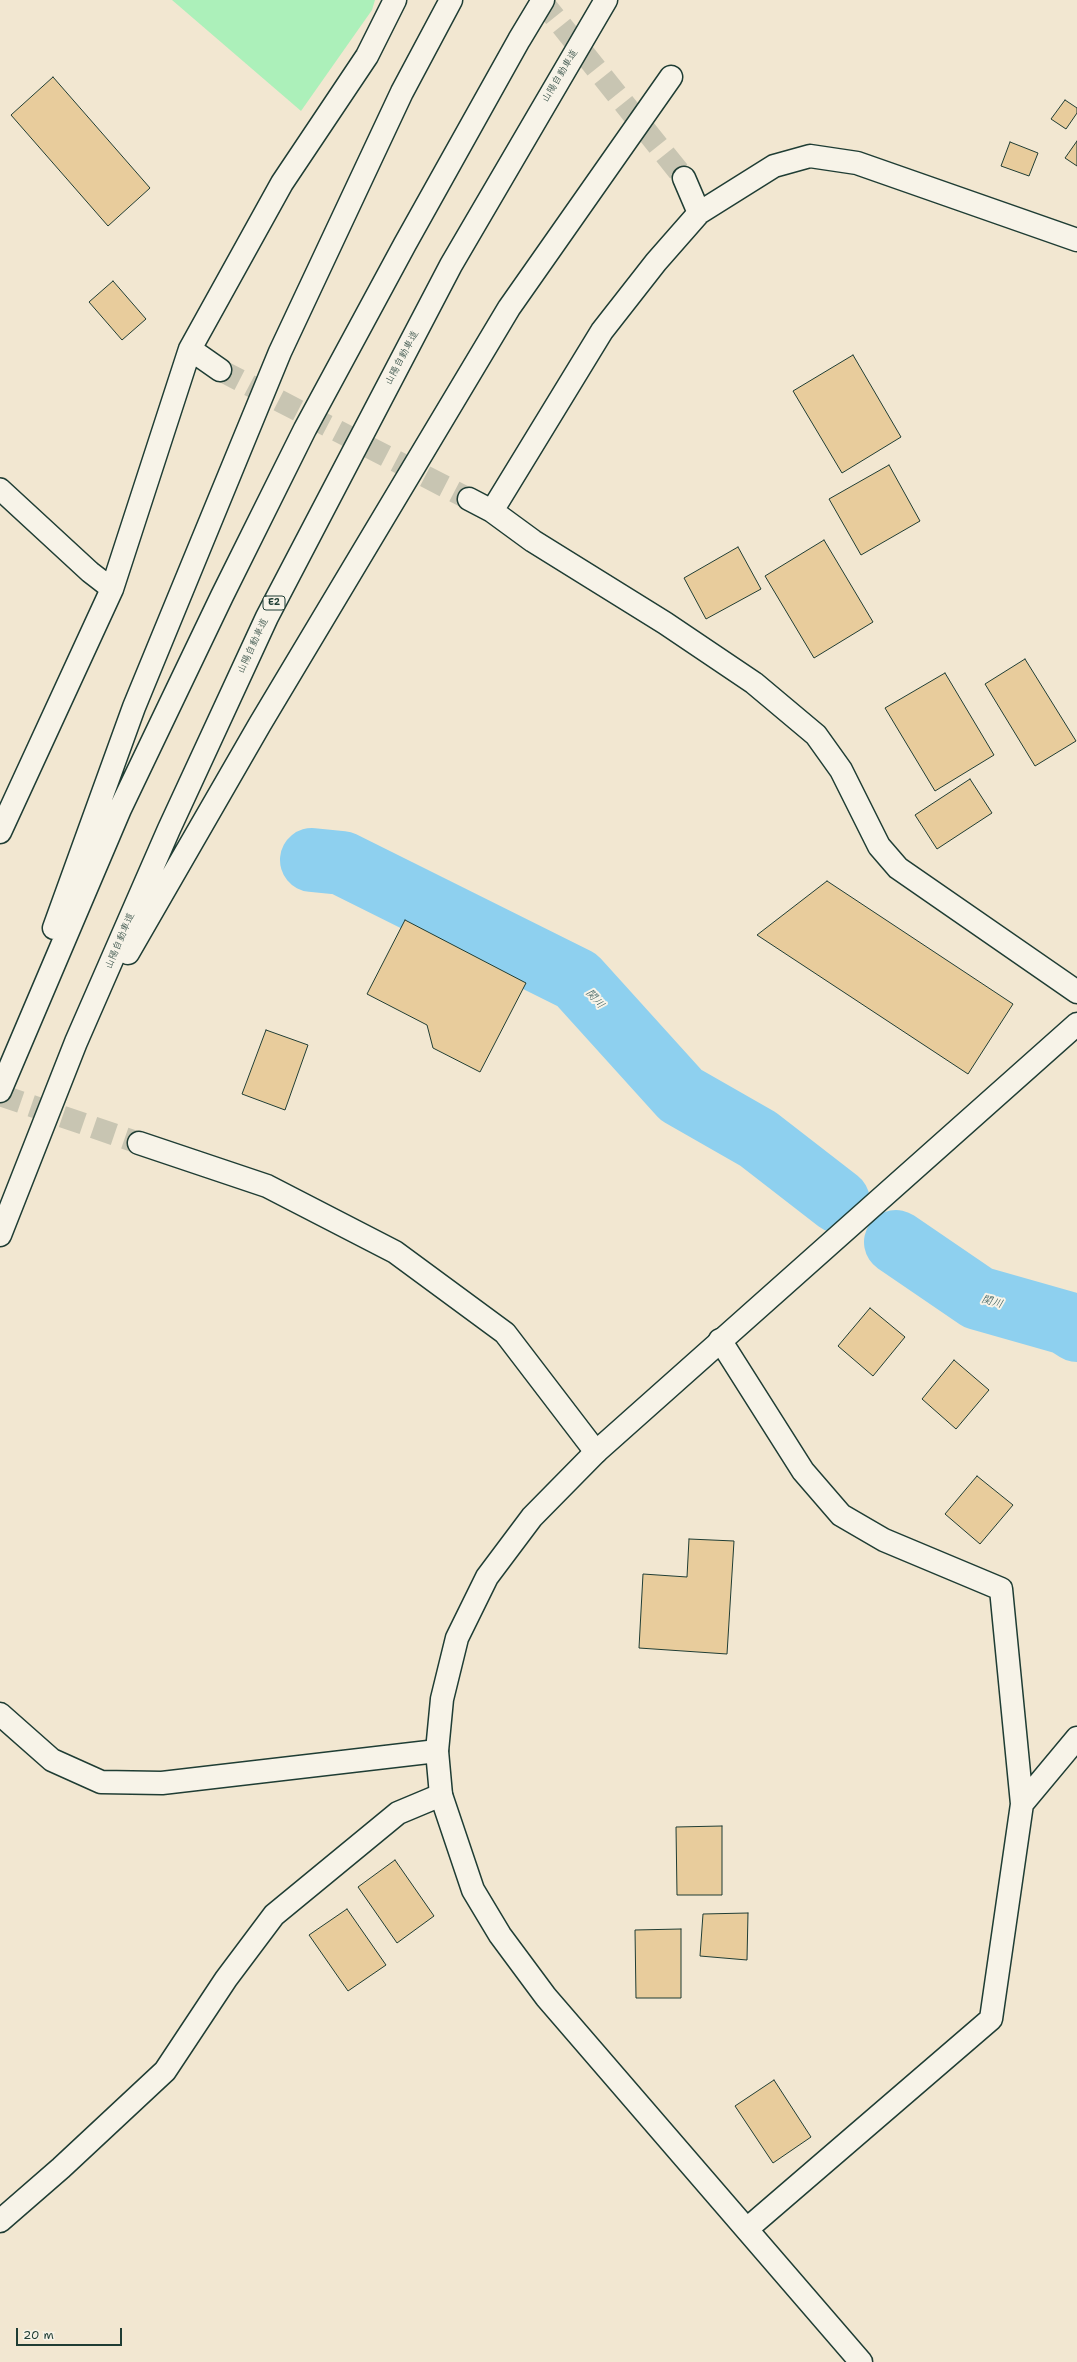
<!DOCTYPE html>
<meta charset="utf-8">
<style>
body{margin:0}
#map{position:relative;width:1077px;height:2362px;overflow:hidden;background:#f2e7d1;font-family:"Shantell Sans",sans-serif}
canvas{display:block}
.scale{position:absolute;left:16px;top:2328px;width:106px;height:18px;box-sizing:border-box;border:2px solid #1f3d34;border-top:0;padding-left:5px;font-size:12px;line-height:14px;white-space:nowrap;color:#1f3d34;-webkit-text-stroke:3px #f7f3e8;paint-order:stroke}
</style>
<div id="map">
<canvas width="1077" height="2362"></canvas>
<div class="scale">20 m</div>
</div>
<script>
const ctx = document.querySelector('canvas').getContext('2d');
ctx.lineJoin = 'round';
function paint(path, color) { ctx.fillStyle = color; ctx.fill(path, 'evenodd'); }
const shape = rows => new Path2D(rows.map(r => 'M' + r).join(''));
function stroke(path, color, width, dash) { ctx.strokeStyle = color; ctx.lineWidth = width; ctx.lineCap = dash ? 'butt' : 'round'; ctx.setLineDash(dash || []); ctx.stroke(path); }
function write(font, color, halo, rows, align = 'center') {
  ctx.font = font + ' "Shantell Sans","Klee One",sans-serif'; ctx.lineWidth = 4; ctx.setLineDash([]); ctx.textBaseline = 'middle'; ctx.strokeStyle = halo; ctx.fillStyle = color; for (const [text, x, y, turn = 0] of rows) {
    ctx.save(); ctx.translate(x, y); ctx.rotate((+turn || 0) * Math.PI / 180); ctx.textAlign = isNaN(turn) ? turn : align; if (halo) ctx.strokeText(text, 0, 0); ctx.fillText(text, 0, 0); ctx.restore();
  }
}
paint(shape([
 [172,0,375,0,372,10,301,111]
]), '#acf0ba');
stroke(shape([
 [312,860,342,863,577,980,681,1095,758,1139,838,1201],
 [896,1242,978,1298,1066,1323,1077,1330]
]), '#8ed0ef', 64);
const building = shape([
 [53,77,150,188,108,226,11,115,53,77],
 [1065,100,1077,108,1077,113,1066,129,1051,119,1065,100],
 [1077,141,1077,166,1065,158,1077,141],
 [1010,142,1038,153,1029,176,1001,166,1010,142],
 [113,281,146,319,122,340,89,302,113,281],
 [853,355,901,437,842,473,793,391,853,355],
 [889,465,920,521,861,555,829,499,889,465],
 [824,540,873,622,814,658,765,576,824,540],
 [738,547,761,589,706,619,684,578,738,547],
 [1025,659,1076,741,1035,766,985,684,1025,659],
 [945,673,994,755,935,791,885,708,945,673],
 [970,779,992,813,937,849,915,815,970,779],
 [827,881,1013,1004,968,1074,757,935,827,881],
 [405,920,526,983,480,1072,433,1048,427,1025,367,994,405,920],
 [266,1030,308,1045,285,1110,242,1094,266,1030],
 [870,1308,905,1337,873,1376,838,1346,870,1308],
 [954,1360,989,1390,956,1429,922,1399,954,1360],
 [977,1476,1013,1505,980,1544,945,1514,977,1476],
 [689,1539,734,1541,727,1654,639,1648,643,1574,687,1577,689,1539],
 [722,1826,722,1895,677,1895,676,1827,722,1826],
 [395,1860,434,1916,397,1943,358,1887,395,1860],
 [347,1909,386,1965,348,1991,309,1935,347,1909],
 [748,1913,747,1960,700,1956,703,1914,748,1913],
 [681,1929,681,1998,636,1998,635,1930,681,1929],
 [774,2080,811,2137,773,2163,735,2106,774,2080]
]);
paint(building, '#e8cc9c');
stroke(building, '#1f3d34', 1);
stroke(shape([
 [541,0,684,178],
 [220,370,469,499],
 [0,1095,139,1143]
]), '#c8c5b2', 22, [22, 11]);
const lane = shape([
 [0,489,90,572,112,589]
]);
const street = shape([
 [684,178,699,213],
 [190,349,220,370],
 [469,499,492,511,533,541,665,623,754,683,816,735,841,770,879,846,898,868,1077,992],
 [492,511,602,331,656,262,699,213,774,166,810,156,857,163,1077,240],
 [0,832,112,589,190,349,282,183,367,56,395,0],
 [139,1143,267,1186,395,1252,505,1333,596,1452],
 [720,1340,803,1471,841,1515,884,1540,1001,1589,1022,1804],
 [0,1714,52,1760,101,1782,162,1783,437,1751],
 [0,2221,61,2168,165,2071,226,1979,274,1915,398,1813,441,1795],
 [747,2229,991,2019,1022,1804,1077,1738]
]);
const secondary = shape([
 [861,2362,546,1997,500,1935,473,1890,441,1795,437,1751,442,1699,457,1638,487,1577,532,1517,596,1452,1077,1024]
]);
const highway = shape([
 [54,928,134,707,280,352,402,92,451,0],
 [128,953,260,724,509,308,671,77],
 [0,1091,120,809,222,596,305,429,405,244,519,40,543,0],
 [0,1235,76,1042,169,829,267,617,451,265,606,0]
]);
stroke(lane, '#1f3d34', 24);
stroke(street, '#1f3d34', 25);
stroke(secondary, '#1f3d34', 25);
stroke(highway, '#1f3d34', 25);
stroke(lane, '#f7f3e8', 21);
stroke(street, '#f7f3e8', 22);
stroke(secondary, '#f7f3e8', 22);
stroke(highway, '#f7f3e8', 22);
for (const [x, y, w] of [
 [274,603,22]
]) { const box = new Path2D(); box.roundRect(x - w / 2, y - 7, w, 14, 3); ctx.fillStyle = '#f7f3e8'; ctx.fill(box); stroke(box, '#1f3d34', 1); }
write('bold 9px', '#1f3d34', null, [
 ["E2",274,603]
]);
write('10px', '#1f3d34', '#f7f3e8', [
 ["山陽自動車道",560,76,-59],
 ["山陽自動車道",402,358,-62],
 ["山陽自動車道",253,646,-65],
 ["山陽自動車道",120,941,-67]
]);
write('italic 11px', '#355a59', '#f7f3e8', [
 ["関川",595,999,48],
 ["関川",992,1302,16]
]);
</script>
